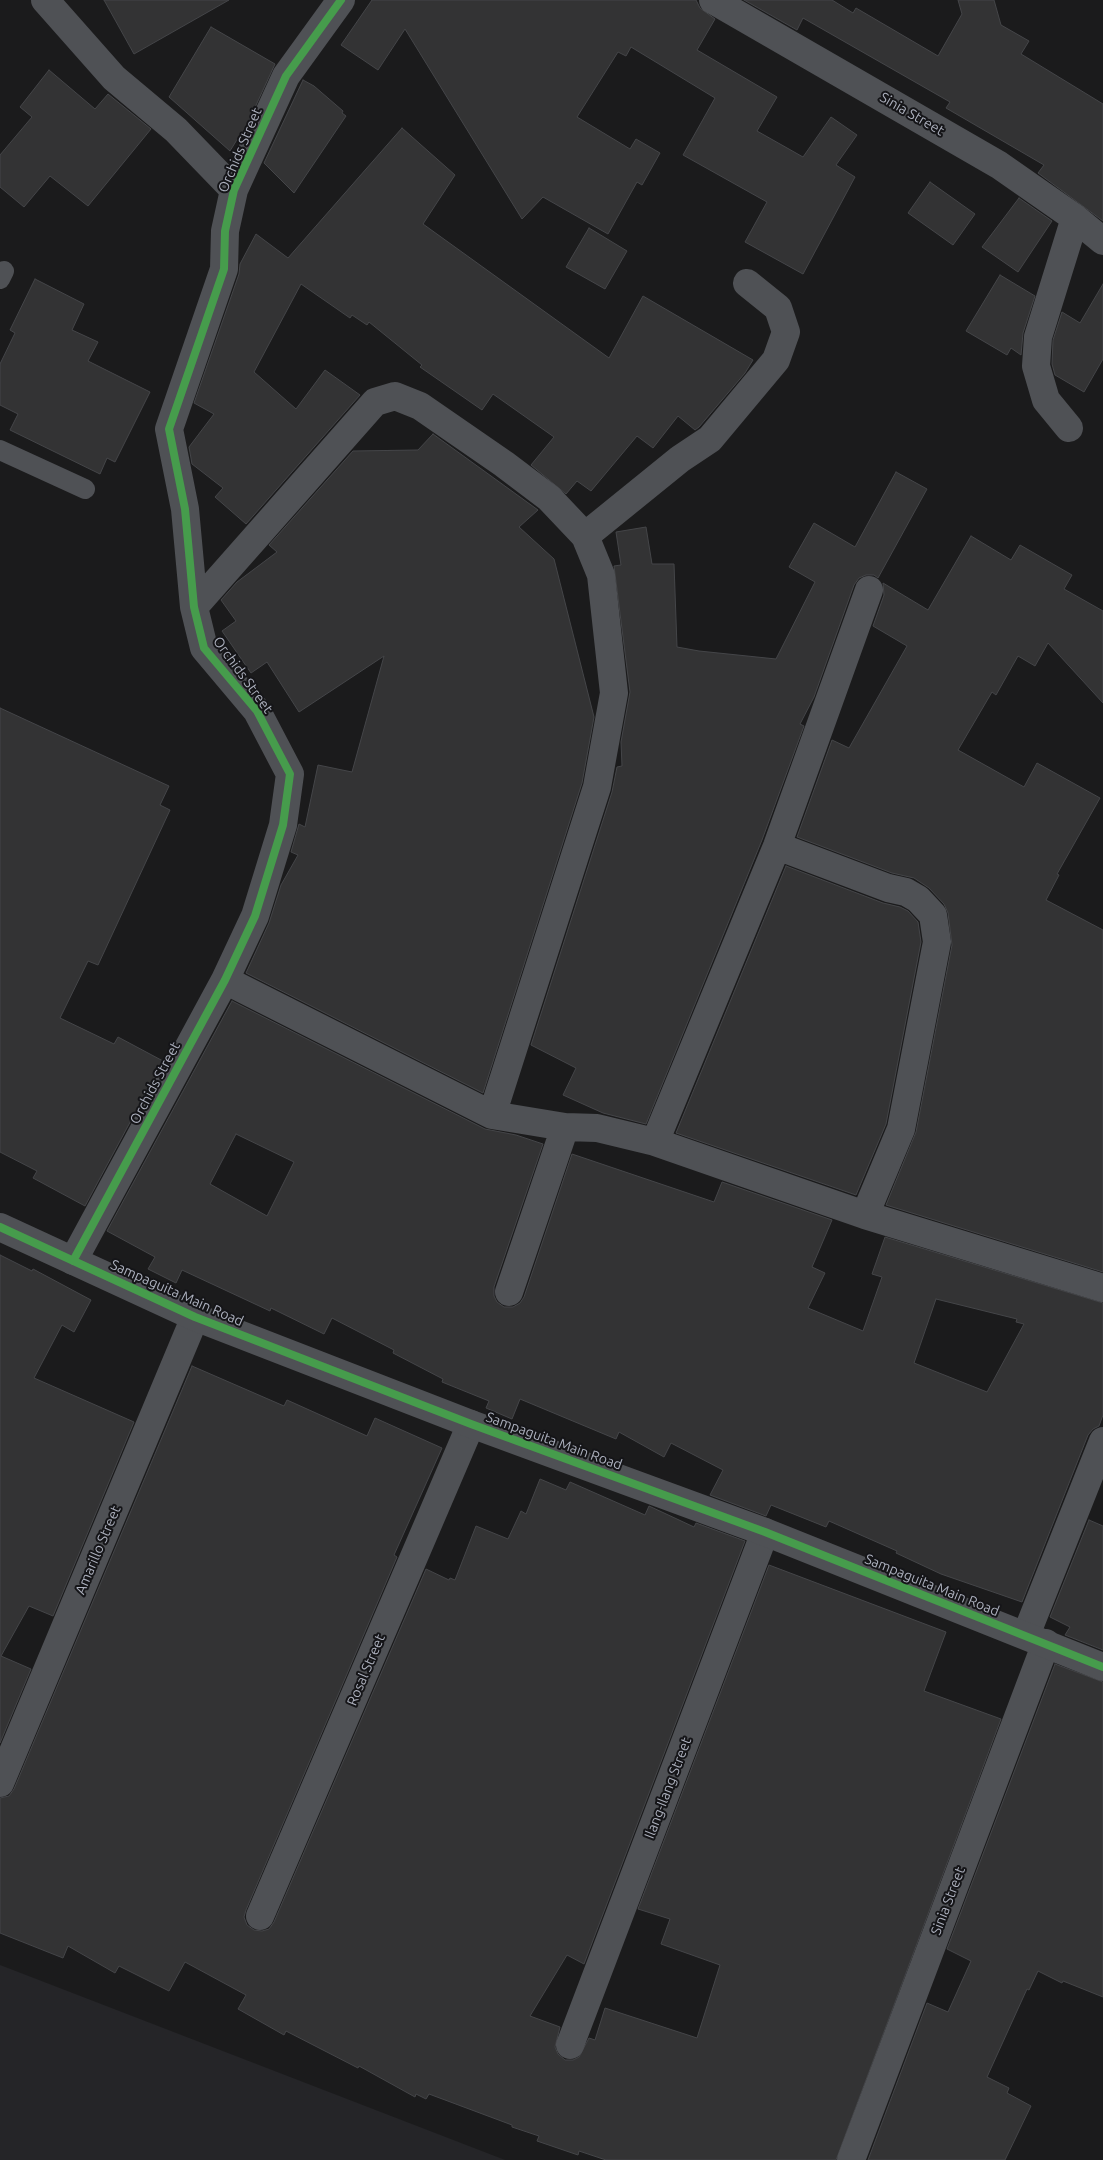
<!DOCTYPE html>
<style>
body{margin:0}
canvas{display:block;background:#1b1b1c}
</style>
<canvas width="1103" height="2160"></canvas>
<script>
const ctx = document.querySelector('canvas').getContext('2d');
ctx.lineJoin = 'round';
function paint(path, color) { ctx.fillStyle = color; ctx.fill(path, 'evenodd'); }
const shape = rows => new Path2D(rows.map(r => 'M' + r).join(''));
function stroke(path, color, width, dash) { ctx.strokeStyle = color; ctx.lineWidth = width; ctx.lineCap = dash ? 'butt' : 'round'; ctx.setLineDash(dash || []); ctx.stroke(path); }
function write(font, color, halo, rows, align = 'center') {
  ctx.font = font + ' Ubuntu,sans-serif'; ctx.lineWidth = 4; ctx.setLineDash([]); ctx.textBaseline = 'middle'; ctx.strokeStyle = halo; ctx.fillStyle = color; for (const [text, x, y, turn = 0] of rows) {
    ctx.save(); ctx.translate(x, y); ctx.rotate((+turn || 0) * Math.PI / 180); ctx.textAlign = isNaN(turn) ? turn : align; if (halo) ctx.strokeText(text, 0, 0); ctx.fillText(text, 0, 0); ctx.restore();
  }
}
paint(shape([
 [0,1965,505,2160,0,2160]
]), '#252528');
const building = shape([
 [104,0,229,0,134,54,104,0],
 [372,0,696,0,700,8,715,19,697,50,777,97,757,131,803,157,831,117,857,135,836,165,855,177,803,274,745,242,767,202,683,155,715,98,631,47,626,56,618,52,577,117,630,149,636,139,660,153,642,185,637,182,608,234,543,197,522,219,405,29,378,70,341,45,372,0],
 [744,0,832,0,853,13,856,8,938,56,962,14,958,0,994,0,1001,25,1029,41,1021,54,1103,104,1103,221,1038,173,1044,165,946,108,950,102,803,18,797,30,744,0],
 [211,27,275,64,240,140,238,138,230,151,169,97,211,27],
 [49,70,95,109,108,94,151,129,88,206,50,176,24,207,0,187,0,155,32,117,20,107,49,70],
 [303,80,314,86,343,111,342,113,346,116,294,193,264,163,303,80],
 [402,128,455,175,423,224,609,358,643,296,753,360,745,373,699,427,695,430,678,416,653,448,637,436,591,491,577,481,566,494,531,465,554,437,493,394,482,410,420,367,422,365,369,322,367,325,352,315,350,318,301,284,254,372,296,409,325,370,360,395,246,524,215,497,223,488,192,464,189,447,214,414,194,403,239,274,240,264,256,234,288,258,402,128],
 [930,182,975,214,953,245,908,213,930,182],
 [1019,198,1052,221,1018,272,982,247,1019,198],
 [589,228,627,251,605,289,566,267,589,228],
 [1000,275,1035,296,1023,333,1021,355,1011,348,1007,355,966,331,1000,275],
 [35,279,84,304,72,330,98,342,88,361,150,392,115,462,107,458,100,474,10,430,18,414,0,405,0,364,15,333,10,330,35,279],
 [1103,284,1103,359,1084,392,1055,375,1052,364,1053,340,1062,312,1080,323,1103,284],
 [433,434,538,510,519,527,554,559,594,717,582,783,483,1093,246,973,269,923,281,885,298,855,291,852,299,824,305,827,318,765,352,772,384,656,299,712,267,662,251,673,222,631,236,621,221,600,237,582,277,552,269,545,353,451,418,450,433,434],
 [896,472,927,489,878,578,874,575,866,575,859,578,854,585,814,697,800,724,804,726,762,840,646,1124,603,1113,563,1095,576,1068,531,1045,612,792,617,767,622,766,621,742,630,692,614,566,621,565,616,532,646,527,652,564,674,564,677,647,699,651,776,659,815,582,789,567,814,523,855,547,896,472],
 [971,536,1011,560,1020,545,1072,575,1064,589,1103,611,1103,703,1048,643,1035,666,1018,656,996,695,992,692,958,750,1024,787,1037,763,1100,798,1057,874,1059,875,1046,900,1103,930,1103,1272,886,1205,916,1132,952,945,948,913,944,904,929,888,914,878,892,873,797,837,832,740,849,748,907,646,873,626,884,595,883,583,928,610,971,536],
 [0,708,169,786,160,805,170,810,98,965,88,961,60,1018,114,1044,118,1037,163,1061,85,1206,33,1178,37,1171,0,1152,0,708],
 [786,866,883,903,900,907,908,911,918,922,921,942,886,1124,856,1195,676,1133,786,866],
 [232,1001,485,1129,516,1135,543,1144,494,1287,494,1296,497,1302,504,1307,513,1307,520,1303,524,1297,572,1154,714,1202,722,1182,832,1220,812,1267,825,1273,808,1308,863,1331,882,1277,872,1274,885,1237,1103,1303,1103,1415,1099,1426,1093,1429,1088,1435,1022,1602,941,1574,896,1553,897,1551,829,1521,826,1527,771,1505,766,1516,710,1495,723,1470,671,1443,664,1457,619,1432,616,1439,520,1399,512,1419,486,1408,489,1401,442,1382,443,1379,393,1353,394,1350,332,1318,324,1334,271,1308,270,1311,182,1270,176,1283,148,1269,155,1257,107,1231,232,1001],
 [236,1134,294,1162,267,1216,210,1184,236,1134],
 [936,1299,1017,1319,1016,1322,1024,1324,987,1392,914,1363,936,1299],
 [0,1255,32,1271,33,1269,91,1300,74,1332,62,1325,34,1378,134,1422,53,1616,29,1606,1,1656,31,1669,0,1743,0,1255],
 [192,1366,284,1406,287,1400,367,1436,375,1418,442,1448,394,1555,397,1557,246,1910,244,1917,247,1925,254,1930,262,1931,269,1929,274,1922,426,1569,449,1580,450,1578,455,1580,476,1526,508,1539,521,1511,526,1514,540,1479,566,1490,570,1482,645,1515,649,1506,694,1527,696,1523,745,1541,584,1964,567,1955,530,2016,560,2027,555,2047,558,2054,565,2060,573,2060,579,2057,589,2038,595,2040,605,2008,697,2038,720,1965,661,1944,670,1919,638,1909,769,1565,946,1632,924,1691,1001,1719,836,2160,606,2160,579,2151,578,2155,537,2141,539,2136,512,2127,512,2125,429,2094,426,2099,416,2094,415,2097,359,2066,358,2068,286,2031,284,2035,238,2009,246,1995,185,1962,169,1991,119,1966,115,1973,68,1946,63,1958,0,1933,0,1798,9,1796,14,1789,192,1366],
 [1089,1520,1103,1526,1103,1650,1065,1635,1070,1627,1050,1617,1089,1520],
 [1055,1664,1103,1682,1103,1997,1063,1981,1062,1983,1038,1971,1029,1990,1027,1989,987,2077,1009,2088,1007,2093,1031,2106,1005,2160,868,2160,927,2003,948,2012,971,1961,947,1949,1055,1664]
]);
paint(building, '#333334');
stroke(building, '#444548', 1);
stroke(shape([
 [0,279,4,271],
 [0,450,85,489]
]), '#4f5155', 20);
stroke(shape([
 [45,0,114,78,176,130,234,190],
 [713,0,999,165,1075,218,1103,241],
 [1069,428,1046,400,1036,366,1038,337,1075,218],
 [585,536,680,459,710,439,776,360,786,332,778,308,747,283],
 [194,607,375,402,395,396,420,406,504,464,549,498,585,536,601,575,614,693,597,787,492,1115],
 [777,846,888,888,906,892,918,899,933,915,937,942,901,1129,865,1215],
 [225,980,492,1115,565,1127,597,1128,655,1142,865,1215,1103,1288],
 [655,1142,777,846,869,590],
 [73,1261,225,980,255,916,283,825,290,774,257,711,204,648,194,607,185,509,169,429,224,269,225,231,234,190,286,76,341,0],
 [509,1292,565,1127],
 [1026,1635,1103,1441],
 [0,1783,195,1317],
 [260,1916,471,1424],
 [570,2045,765,1532],
 [851,2160,1046,1643]
]), '#4f5155', 28);
stroke(shape([
 [0,1227,195,1317,471,1424,765,1532,1103,1667]
]), '#4f5155', 28);
stroke(shape([
 [0,1227,195,1317,471,1424,765,1532,1103,1667],
 [73,1261,225,980,255,916,283,825,290,774,257,711,204,648,194,607,185,509,169,429,224,269,225,231,234,190,286,76,341,0]
]), '#469c4c', 8);
write('14px', '#acb0bd', '#151518', [
 ["Sinia Street",912,114,30],
 ["Orchids Street",240,150,-67],
 ["Orchids Street",243,675,54],
 ["Orchids Street",155,1083,-62],
 ["Sampaguita Main Road",177,1293,24],
 ["Sampaguita Main Road",554,1441,20],
 ["Amarillo Street",98,1550,-67],
 ["Sampaguita Main Road",932,1585,22],
 ["Rosal Street",366,1670,-67],
 ["Ilang-Ilang Street",668,1788,-69],
 ["Sinia Street",948,1901,-69]
]);
</script>
